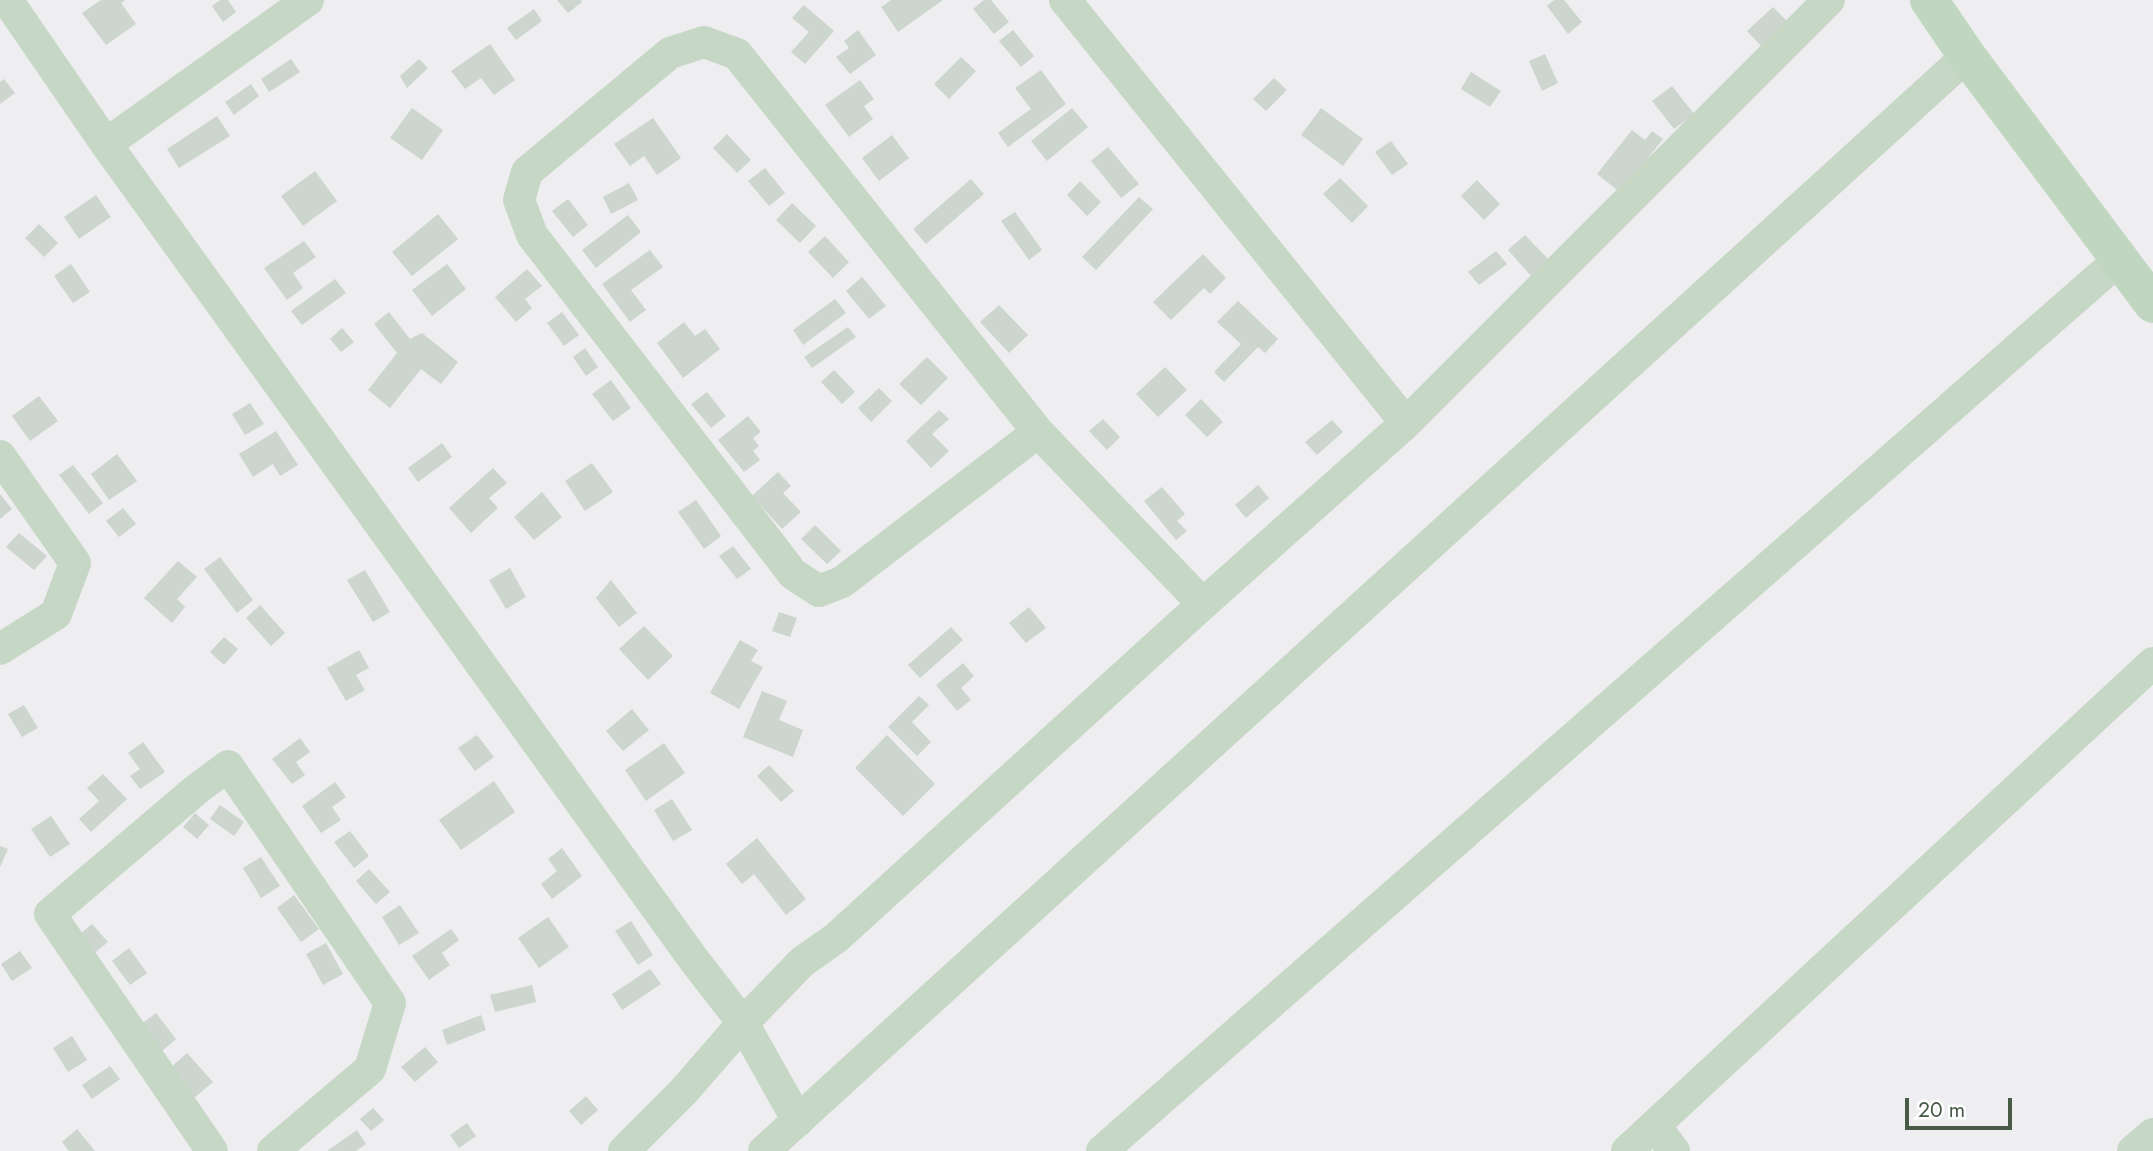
<!DOCTYPE html>
<style>
body{margin:0}
#map{position:relative;width:2153px;height:1151px;overflow:hidden;background:#eeedf0;font-family:Jost,sans-serif}
canvas{display:block}
.scale{position:absolute;left:1905px;top:1098px;width:107px;height:32px;box-sizing:border-box;border:4px solid #465a46;border-top:0;padding-left:9px;font-size:21px;line-height:24px;white-space:nowrap;color:#465a46;-webkit-text-stroke:5px #fff;paint-order:stroke}
</style>
<div id="map">
<canvas width="2153" height="1151"></canvas>
<div class="scale">20 m</div>
</div>
<script>
const ctx = document.querySelector('canvas').getContext('2d');
ctx.lineJoin = 'round';
function paint(path, color) { ctx.fillStyle = color; ctx.fill(path, 'evenodd'); }
const shape = rows => new Path2D(rows.map(r => 'M' + r).join(''));
function stroke(path, color, width, dash) { ctx.strokeStyle = color; ctx.lineWidth = width; ctx.lineCap = dash ? 'butt' : 'round'; ctx.setLineDash(dash || []); ctx.stroke(path); }
paint(shape([
 [101,0,125,0,121,3,136,24,106,45,82,13],
 [220,0,228,0,236,12,223,22,212,6],
 [557,0,581,0,582,2,568,13],
 [891,0,943,0,898,32,881,7],
 [984,0,991,0,1009,22,994,34,973,9],
 [1554,0,1564,0,1582,22,1568,34,1547,6],
 [804,5,834,31,805,64,791,52,809,32,792,18],
 [1773,7,1787,21,1761,46,1747,31],
 [534,9,542,21,516,40,507,28],
 [858,30,876,55,850,74,836,57,849,48,844,41],
 [1013,30,1034,56,1021,67,999,41],
 [490,44,515,80,494,95,481,78,465,89,451,71],
 [1545,54,1558,83,1542,91,1529,61],
 [961,57,976,71,949,99,934,84],
 [291,59,300,72,269,92,261,79],
 [419,59,428,68,407,88,400,76],
 [1041,70,1066,104,1008,147,998,133,1031,109,1015,88],
 [1471,72,1501,91,1490,107,1461,89],
 [1274,78,1287,90,1266,111,1253,99],
 [4,79,15,93,0,104,0,82],
 [860,80,874,99,864,106,873,119,849,137,825,105],
 [251,84,259,96,234,115,225,102],
 [1672,86,1694,114,1674,129,1652,101],
 [412,108,443,130,422,160,390,138],
 [1072,108,1088,127,1047,161,1031,141],
 [1321,108,1363,139,1343,166,1301,135],
 [217,116,230,136,179,168,167,149],
 [653,118,681,158,657,175,644,156,630,166,614,144],
 [1632,130,1645,140,1652,131,1663,139,1621,193,1597,174],
 [727,134,751,160,737,173,713,148],
 [892,135,909,158,879,181,862,158],
 [1391,141,1408,164,1392,175,1375,152],
 [1108,147,1139,184,1121,198,1091,161],
 [765,168,785,193,769,206,748,181],
 [315,171,337,201,303,226,281,196],
 [1340,178,1368,206,1352,223,1323,194],
 [971,179,984,194,926,244,913,229],
 [1477,180,1500,204,1484,220,1461,196],
 [1080,181,1101,202,1087,216,1067,195],
 [629,183,638,200,611,214,603,197],
 [96,195,111,217,79,239,64,217],
 [1139,197,1153,209,1096,270,1082,257],
 [568,199,588,225,573,237,552,211],
 [792,203,816,226,800,243,776,220],
 [1015,212,1042,250,1029,260,1001,221],
 [438,214,458,239,412,276,392,252],
 [628,215,641,232,596,268,582,250],
 [39,224,58,243,44,257,25,238],
 [1525,235,1549,260,1531,276,1508,250],
 [825,236,849,262,833,278,808,252],
 [304,241,316,257,293,273,303,288,287,300,264,268],
 [650,250,663,267,631,290,646,310,630,322,602,284],
 [1496,251,1507,264,1479,285,1468,272],
 [1203,254,1226,278,1210,294,1204,288,1171,320,1153,302],
 [71,264,90,292,73,303,54,276],
 [447,264,466,289,432,316,412,290],
 [527,269,542,286,525,299,532,308,516,322,495,297],
 [862,277,886,306,869,319,846,291],
 [335,279,346,293,302,325,291,311],
 [835,299,846,313,803,345,793,330],
 [1238,301,1278,339,1265,353,1258,347,1224,382,1214,372,1241,344,1217,322],
 [999,305,1028,335,1009,353,980,322],
 [389,312,410,339,422,333,458,362,441,384,421,369,390,408,368,390,397,353,374,324],
 [562,312,579,335,564,346,547,323],
 [684,322,695,336,705,329,720,349,683,378,657,343],
 [848,327,856,337,812,368,804,357],
 [342,328,354,342,341,352,330,339],
 [585,348,598,367,586,376,573,357],
 [927,357,948,378,921,405,899,384],
 [1165,367,1187,390,1158,417,1136,394],
 [834,370,855,392,842,404,821,382],
 [611,380,631,408,613,421,592,394],
 [879,388,892,401,871,422,858,408],
 [707,392,726,416,711,428,691,404],
 [39,396,58,421,30,441,12,416],
 [1201,399,1223,422,1207,437,1185,415],
 [250,403,264,424,245,435,232,414],
 [939,410,949,419,932,434,949,451,931,468,906,441],
 [748,416,761,432,753,438,759,446,753,451,760,460,744,472,718,440],
 [1103,419,1120,437,1107,450,1089,431],
 [1332,420,1343,432,1317,455,1305,442],
 [276,431,298,465,280,476,273,464,253,477,239,454],
 [442,443,452,457,418,482,408,468],
 [117,454,137,481,109,500,91,474],
 [592,463,613,492,585,511,565,481],
 [73,465,103,503,89,514,59,475],
 [493,468,507,483,489,498,498,508,471,533,449,508],
 [778,472,791,486,783,493,801,512,782,529,752,496],
 [1258,485,1269,498,1246,518,1235,505],
 [1162,487,1185,514,1177,521,1187,531,1176,540,1144,501],
 [542,492,562,517,534,540,514,517],
 [0,494,12,509,0,519],
 [696,500,721,536,704,549,678,512],
 [123,508,136,524,119,537,106,521],
 [815,525,841,551,827,564,801,539],
 [19,533,47,556,34,570,6,547],
 [733,546,751,569,737,579,719,556],
 [220,557,253,600,237,613,204,569],
 [178,561,197,577,177,599,185,607,172,623,144,598],
 [510,568,526,597,506,609,489,580],
 [365,570,390,612,373,622,347,580],
 [611,580,637,613,619,627,596,598],
 [260,605,285,633,271,646,246,618],
 [1029,607,1046,628,1026,643,1009,623],
 [779,612,797,618,790,637,772,631],
 [644,626,673,656,648,680,619,649],
 [951,627,963,640,920,678,908,665],
 [224,637,238,649,224,665,210,652],
 [740,640,758,650,751,661,763,667,739,709,710,693],
 [359,650,369,668,356,675,365,690,346,701,327,668],
 [963,663,974,676,961,688,971,700,957,711,936,685],
 [762,691,787,701,779,720,803,730,793,757,743,737],
 [919,696,929,705,912,722,931,742,917,756,888,727],
 [24,705,38,728,22,737,8,714],
 [632,709,649,730,623,751,606,731],
 [477,735,494,757,475,771,458,748],
 [887,735,935,784,903,816,855,768],
 [300,738,310,752,296,762,305,775,292,784,272,759],
 [143,742,165,772,140,789,130,776,140,769,128,753],
 [664,743,685,773,646,801,625,770],
 [769,765,794,791,781,802,757,776],
 [103,774,127,799,91,832,79,819,99,801,87,788],
 [494,781,515,812,461,850,439,820],
 [335,782,346,797,332,807,341,820,321,833,302,806],
 [672,799,692,830,673,841,654,810],
 [220,805,244,822,234,836,210,819],
 [195,813,209,825,197,839,183,827],
 [51,816,70,844,50,857,31,829],
 [350,831,369,856,354,868,334,842],
 [757,838,806,899,786,915,754,874,742,884,726,864],
 [0,846,8,849,0,867],
 [562,848,582,876,552,899,541,884,557,871,548,859],
 [261,857,280,886,261,898,243,868],
 [369,869,390,892,376,904,356,881],
 [294,895,319,929,301,942,277,908],
 [400,905,419,933,399,945,382,917],
 [548,917,569,947,539,968,518,938],
 [631,921,653,955,638,965,615,931],
 [92,924,108,942,92,955,76,937],
 [451,929,459,940,442,953,450,965,429,980,412,956],
 [326,943,343,974,323,985,306,954],
 [129,948,147,973,130,985,112,961],
 [20,951,32,968,12,981,1,964],
 [650,969,661,984,622,1010,612,994],
 [532,985,536,1002,495,1012,490,995],
 [156,1013,176,1039,161,1052,140,1025],
 [481,1015,486,1030,447,1045,442,1030],
 [72,1036,87,1060,68,1072,53,1048],
 [425,1047,438,1062,415,1082,401,1067],
 [187,1053,213,1082,194,1098,169,1069],
 [110,1066,120,1079,92,1099,82,1085],
 [586,1096,598,1110,581,1125,569,1111],
 [373,1108,384,1120,371,1131,360,1119],
 [467,1123,476,1136,459,1148,450,1135],
 [77,1129,95,1151,69,1151,62,1142],
 [357,1130,366,1144,356,1151,327,1151]
]), '#ccd5ce');
stroke(shape([
 [7,0,106,144,694,960,743,1023,802,962,836,938,1203,604,1406,423,1829,0],
 [1065,0,1406,423],
 [106,144,308,0],
 [1038,432,842,582,819,591,793,574,532,235,519,200,527,172,670,53,704,42,737,54,1038,432,1203,604],
 [0,456,75,563,56,614,0,649],
 [1655,1126,1674,1151],
 [212,1151,50,914,197,789,228,766,390,1003,370,1069,273,1151],
 [624,1151,683,1092,743,1023,798,1121],
 [764,1151,1967,56],
 [1102,1151,2120,259],
 [1627,1151,2153,663],
 [2133,1151,2153,1134]
]), '#c6d7c6', 32);
stroke(shape([
 [1929,0,1967,56,2153,304]
]), '#c0d6c1', 38);
</script>
